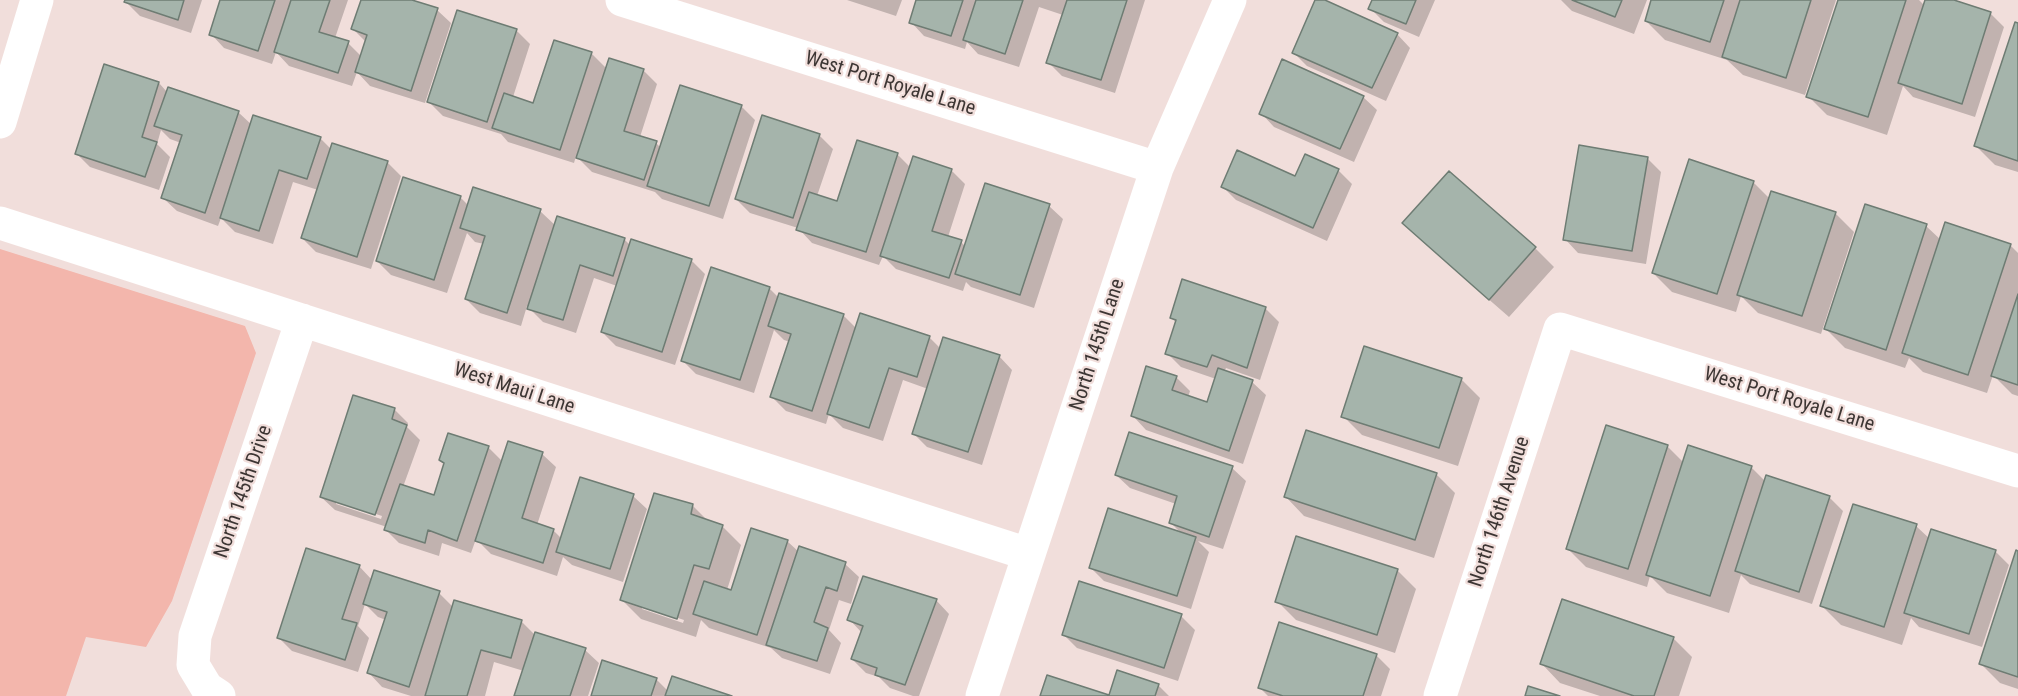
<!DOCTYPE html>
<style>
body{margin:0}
canvas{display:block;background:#f1dedb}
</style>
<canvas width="2018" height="696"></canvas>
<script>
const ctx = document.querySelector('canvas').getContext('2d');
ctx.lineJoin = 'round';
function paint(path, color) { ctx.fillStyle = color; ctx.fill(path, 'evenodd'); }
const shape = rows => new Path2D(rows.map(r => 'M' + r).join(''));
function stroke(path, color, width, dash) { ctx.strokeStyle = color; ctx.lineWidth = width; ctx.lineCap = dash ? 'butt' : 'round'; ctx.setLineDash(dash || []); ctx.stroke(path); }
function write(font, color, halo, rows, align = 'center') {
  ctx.font = font + ' "Roboto Condensed",sans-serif'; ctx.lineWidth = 4.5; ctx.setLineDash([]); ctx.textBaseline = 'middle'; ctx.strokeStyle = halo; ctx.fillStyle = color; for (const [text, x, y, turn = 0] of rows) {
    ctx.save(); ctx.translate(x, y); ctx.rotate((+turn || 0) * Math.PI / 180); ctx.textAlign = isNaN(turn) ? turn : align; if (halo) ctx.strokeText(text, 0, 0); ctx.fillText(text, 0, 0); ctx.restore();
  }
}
paint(shape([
 [0,249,245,326,256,353,172,601,146,647,86,637,66,696,0,696]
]), '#f3b6ac');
paint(shape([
 [126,0,202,0,191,33,140,16,126,2],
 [222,0,348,0,335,38,348,43,361,56,366,42,353,29,362,0,408,0,437,10,451,23,425,103,370,86,357,72,352,86,289,66,276,52,272,64,224,48,211,34],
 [847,0,902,0,896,16],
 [918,0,1145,0,1115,93,1062,76,1048,62,1063,15,1039,7,1019,67,978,54,967,42,965,49,924,36,911,22],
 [1317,0,1322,0,1397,34,1410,48,1386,101,1307,66,1293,52],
 [1373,0,1435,0,1419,37,1384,22,1370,8],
 [1561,0,1647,0,1634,34,1572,11],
 [1653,0,1836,0,1805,95,1743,75,1727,60,1665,40,1646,21],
 [1839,0,1919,0,1925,6,1927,0,1949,0,1991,14,2004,27,1975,117,1913,97,1903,86,1887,135,1827,115,1808,96],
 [2018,24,2018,172,1995,165,1976,146],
 [516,30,530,44,513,97,534,104,591,53,607,69,643,70,657,84,640,137,656,143,661,148,741,106,755,120,723,219,662,199,655,192,592,172,576,156,574,163,508,142,501,134,443,116,429,102],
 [159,83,167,92,238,112,252,125,320,138,331,149,387,162,401,176,371,269,316,252,302,238,318,190,293,182,273,244,235,232,221,218,218,226,177,211,163,198,181,143,170,139,161,130,157,144,170,157,159,190,90,167,77,154],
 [1363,97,1377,110,1354,162,1274,127,1261,113],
 [819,135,833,149,817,196,838,203,897,154,911,168,951,170,965,184,948,237,961,242,966,247,1049,206,1063,219,1034,308,971,287,966,282,963,291,896,269,883,256,879,265,812,243,798,228,750,213,736,199],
 [1647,158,1661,172,1646,264,1578,253,1565,239],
 [1338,170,1352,184,1327,241,1236,200,1222,186],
 [1753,182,1770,199,1835,213,1854,232,1821,334,1758,313,1741,296,1736,312,1672,292,1653,273],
 [460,197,469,206,540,211,556,226,558,218,625,240,630,245,691,260,705,274,675,365,616,346,602,332,617,286,594,278,576,333,543,322,527,306,521,326,480,313,466,299,484,244,475,242,467,233,447,293,391,275,377,261],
 [1926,226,1941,240,2010,245,2018,253,2018,396,2012,394,1993,375,1987,393,1923,372,1909,358,1905,368,1845,348,1826,329],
 [1423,242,1535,248,1554,267,1509,317],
 [1183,281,1266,309,1279,322,1260,380,1226,368,1224,372,1252,382,1266,395,1243,464,1146,430,1133,416,1176,377,1190,391,1188,397,1208,403,1216,379,1181,367,1167,353,1177,323,1171,318],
 [769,288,779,298,843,315,857,329,929,337,941,349,999,356,1012,370,982,465,927,447,913,433,928,389,903,380,883,441,843,428,829,414,826,424,786,411,772,397,790,342,784,340,774,330,754,393,696,374,682,360],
 [1461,379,1480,398,1458,466,1362,435,1343,416],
 [354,397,395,410,408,423,407,427,420,440,403,487,435,497,445,464,440,460,488,447,503,462,542,454,556,467,537,525,553,530,562,539,633,496,647,509,623,582,572,565,563,557,557,576,491,554,476,539,471,553,442,543,439,556,399,543,386,530,387,527,335,510,321,497],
 [336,501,382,516,381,519,336,504],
 [1667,446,1684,463,1751,467,1765,481,1829,497,1843,511,1812,604,1750,584,1741,575,1729,613,1667,593,1650,576,1647,587,1586,567,1567,548],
 [1232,468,1246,481,1223,549,1198,541,1209,552,1191,609,1104,581,1090,567,1182,534,1170,522,1176,504,1130,488,1116,475],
 [1436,474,1455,493,1434,558,1304,516,1286,497],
 [692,505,708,521,722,526,741,545,727,590,732,592,787,541,799,552,845,564,859,577,851,604,839,600,829,630,841,643,830,674,782,658,771,648,709,628,701,620,696,637,641,619,622,600],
 [642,606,684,620,683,623,642,609],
 [1916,526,1930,539,1995,551,2009,565,1982,647,1919,627,1911,618,1902,645,1841,625,1822,606],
 [2018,552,2018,689,2000,683,1981,664],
 [359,566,372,580,439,593,453,607,521,621,535,635,585,650,599,663,588,696,515,696,524,671,494,662,485,696,411,696,382,687,369,673,386,620,378,617,365,604,358,626,369,638,358,672,292,651,278,637],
 [1397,570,1416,589,1395,653,1296,620,1277,601],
 [936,600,949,614,919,696,913,696,890,688,879,677,866,673,852,659,862,633,849,619],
 [1181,616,1195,630,1178,681,1077,648,1063,634],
 [1673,638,1692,657,1679,696,1600,696,1560,683,1542,664],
 [1376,655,1390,669,1381,696,1268,696,1260,688],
 [656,679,668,691,728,696,592,696],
 [1158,685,1169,696,1110,696]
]), '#0003');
const building = shape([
 [125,0,184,0,178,20,124,2,125,0],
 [220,0,275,0,258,51,209,35,220,0],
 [291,0,330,0,319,32,349,41,338,73,274,52,291,0],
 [361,0,412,0,438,8,411,91,355,72,367,35,351,29,361,0],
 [916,0,963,0,951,36,909,23,916,0],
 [976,0,1023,0,1005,54,963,40,976,0],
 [1067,0,1127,0,1101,80,1046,63,1067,0],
 [1315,0,1325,0,1398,33,1372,88,1292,53,1315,0],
 [1372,0,1416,0,1406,24,1368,9,1372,0],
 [1572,0,1622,0,1615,17,1572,0],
 [1651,0,1724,0,1710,42,1645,21,1651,0],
 [1740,0,1811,0,1786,78,1722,57,1740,0],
 [1838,0,1906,0,1868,117,1806,97,1838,0],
 [1925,0,1954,0,1991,12,1962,104,1898,83,1925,0],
 [457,10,517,29,487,122,427,102,457,10],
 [2015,22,2018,23,2018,161,1974,146,2015,22],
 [554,40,592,52,560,150,492,128,504,93,533,103,554,40],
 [609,58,644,69,624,131,657,141,644,180,576,158,609,58],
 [1282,59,1364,96,1340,149,1259,114,1282,59],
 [104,64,159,82,142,137,157,142,145,177,75,154,104,64],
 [680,85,742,105,709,206,647,186,680,85],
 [168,87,239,111,205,213,161,198,182,135,154,126,168,87],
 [253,115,321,137,307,179,279,170,259,231,220,218,253,115],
 [762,115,820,134,793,218,735,199,762,115],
 [857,140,898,153,866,252,796,230,809,192,837,201,857,140],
 [332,143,388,161,357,257,301,238,332,143],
 [1579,145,1648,157,1632,251,1563,240,1579,145],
 [1237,150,1295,176,1305,154,1339,169,1313,228,1221,187,1237,150],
 [913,156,952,169,932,231,962,240,949,278,880,256,913,156],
 [1689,159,1754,181,1717,294,1652,273,1689,159],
 [1449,171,1536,247,1489,300,1402,223,1449,171],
 [403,177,461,196,434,280,376,261,403,177],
 [985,183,1050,204,1020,295,955,274,985,183],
 [473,187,541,209,507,313,465,299,485,236,460,228,473,187],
 [1771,191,1836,212,1802,316,1737,295,1771,191],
 [1865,204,1927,224,1886,350,1824,329,1865,204],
 [557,216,625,238,613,276,580,265,563,320,527,309,557,216],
 [1945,222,2011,244,1968,375,1902,353,1945,222],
 [631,239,692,259,662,352,601,332,631,239],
 [711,267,770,287,740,380,681,361,711,267],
 [1182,279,1266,307,1247,368,1212,355,1207,367,1165,354,1176,320,1170,318,1182,279],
 [779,293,844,314,812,411,770,397,791,334,768,326,779,293],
 [2018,294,2018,385,1991,376,2018,294],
 [860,313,930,336,917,377,889,368,869,428,827,414,860,313],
 [943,337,1000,355,968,452,912,434,943,337],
 [1364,346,1462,378,1439,448,1341,417,1364,346],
 [1146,366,1177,376,1172,390,1207,402,1218,368,1253,380,1229,451,1131,416,1146,366],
 [353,395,395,408,392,419,407,425,375,515,320,497,353,395],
 [1606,425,1668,445,1628,569,1566,549,1606,425],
 [1306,430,1437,473,1415,540,1284,497,1306,430],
 [1129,432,1233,466,1209,537,1169,523,1177,496,1115,475,1129,432],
 [448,433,489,446,457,541,428,530,425,543,384,530,400,484,434,495,444,463,439,460,448,433],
 [508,441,543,452,522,518,554,529,543,563,475,541,508,441],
 [1688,445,1752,466,1710,596,1646,575,1688,445],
 [1766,475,1830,496,1799,592,1735,571,1766,475],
 [580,477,634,494,610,569,556,552,580,477],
 [654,493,693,504,691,514,723,525,709,569,694,565,677,619,620,600,654,493],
 [1853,504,1917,524,1884,627,1820,606,1853,504],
 [1108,508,1196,537,1177,596,1089,568,1108,508],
 [751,528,788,540,757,635,693,614,704,581,731,590,751,528],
 [1931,529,1996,550,1969,634,1904,613,1931,529],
 [1296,536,1398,569,1377,635,1275,602,1296,536],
 [799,546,846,562,837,591,826,587,814,622,828,628,817,661,766,645,799,546],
 [306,548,360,565,342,619,357,623,345,660,277,638,306,548],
 [2016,550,2018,551,2018,677,1979,664,2016,550],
 [374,570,440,591,409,687,367,673,387,612,363,604,374,570],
 [863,576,937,599,905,685,875,675,877,668,851,659,863,626,847,620,863,576],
 [1079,581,1182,614,1164,668,1062,635,1079,581],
 [1562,599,1674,637,1654,696,1634,696,1540,664,1562,599],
 [454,600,522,620,511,658,481,650,467,696,425,696,454,600],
 [1279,622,1377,654,1363,696,1283,696,1258,688,1279,622],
 [535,632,586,648,570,696,514,696,535,632],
 [602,660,657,678,651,696,591,696,602,660],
 [1117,670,1159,684,1155,696,1040,696,1047,675,1109,695,1117,670],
 [672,676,732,696,665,696,672,676],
 [1528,686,1560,696,1525,696,1528,686]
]);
paint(building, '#a5b4ab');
stroke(building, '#6e7c73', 1.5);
stroke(shape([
 [622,0,1157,168],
 [0,122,37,0],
 [0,223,1028,554],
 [219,696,207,688,193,665,195,636,302,320],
 [982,696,1157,168,1230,0],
 [1440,696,1560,329,2018,471]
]), '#fff', 33);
write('20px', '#3d3634', '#f1dedb', [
 ["West Port Royale Lane",890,84,17],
 ["North 145th Lane",1098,345,-72],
 ["West Maui Lane",514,389,18],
 ["West Port Royale Lane",1789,400,17],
 ["North 145th Drive",244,492,-71],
 ["North 146th Avenue",1500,512,-72]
]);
</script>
